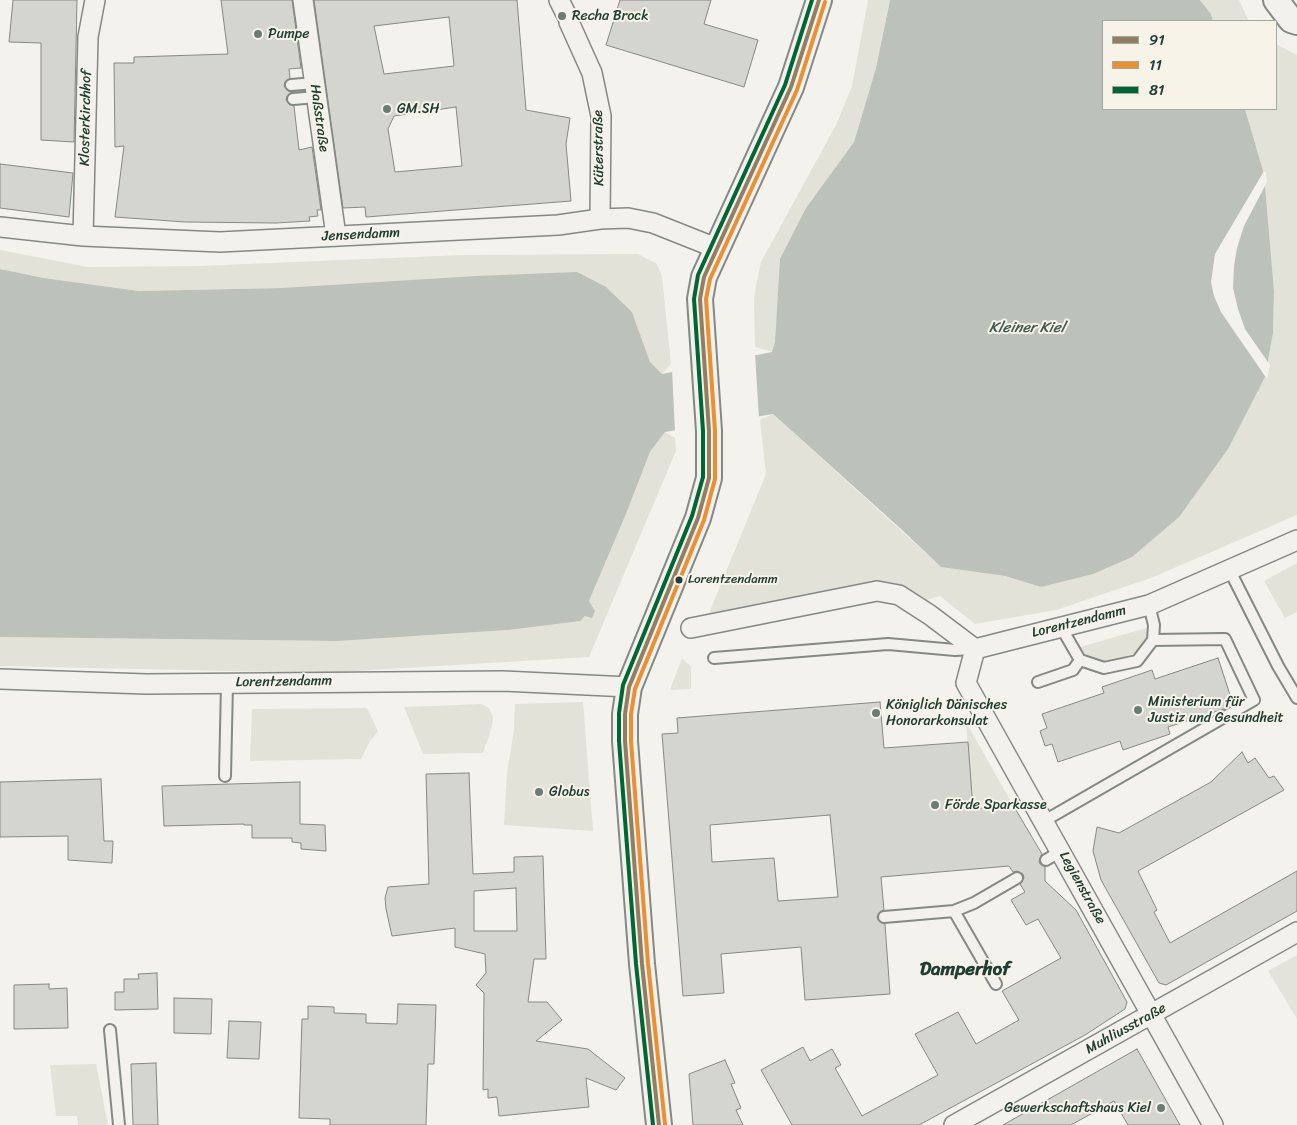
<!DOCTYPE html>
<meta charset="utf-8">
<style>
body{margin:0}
#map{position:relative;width:1297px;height:1125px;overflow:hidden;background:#f4f2ec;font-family:Sriracha,sans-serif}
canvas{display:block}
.legend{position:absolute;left:1102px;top:20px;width:175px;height:90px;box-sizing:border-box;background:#f7f3e8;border:1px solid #a1aaa0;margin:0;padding:6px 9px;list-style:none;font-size:15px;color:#1f3d34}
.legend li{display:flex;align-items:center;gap:10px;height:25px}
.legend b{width:25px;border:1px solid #a1aaa0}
</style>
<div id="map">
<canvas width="1297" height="1125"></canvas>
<ul class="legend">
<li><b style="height:6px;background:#947e62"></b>91</li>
<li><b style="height:6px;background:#e99033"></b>11</li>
<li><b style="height:6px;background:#063"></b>81</li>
</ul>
</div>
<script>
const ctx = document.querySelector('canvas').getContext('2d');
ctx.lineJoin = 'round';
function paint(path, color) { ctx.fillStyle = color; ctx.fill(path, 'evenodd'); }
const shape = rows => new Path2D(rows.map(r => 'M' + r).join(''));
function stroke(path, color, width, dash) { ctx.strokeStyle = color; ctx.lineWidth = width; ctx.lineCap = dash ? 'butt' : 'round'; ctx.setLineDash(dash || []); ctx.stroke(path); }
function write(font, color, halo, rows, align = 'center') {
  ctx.font = font + ' Sriracha,sans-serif'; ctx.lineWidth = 4; ctx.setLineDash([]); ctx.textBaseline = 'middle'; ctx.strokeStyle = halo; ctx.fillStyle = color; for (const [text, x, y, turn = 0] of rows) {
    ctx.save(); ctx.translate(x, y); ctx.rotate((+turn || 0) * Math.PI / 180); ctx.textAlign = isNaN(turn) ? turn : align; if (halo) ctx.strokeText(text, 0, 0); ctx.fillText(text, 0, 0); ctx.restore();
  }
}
paint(shape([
 [1297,955,1297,1019,1268,971]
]), '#e4e3db');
paint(shape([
 [868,0,890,0,876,68,854,142,806,208,773,352,755,347,754,296,761,262,836,125,852,86],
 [1200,0,1239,0,1249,21,1213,21,1211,14],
 [1276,44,1297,55,1297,515,1151,578,1056,610,975,624,940,596,911,605,892,582,841,588,705,623,766,474,760,420,773,414,941,567,1005,576,1041,587,1265,377,1273,333,1274,291,1264,174,1245,109,1276,109],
 [0,250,88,267,198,266,462,255,638,254,657,264,662,277,671,364,662,374,650,363,632,312,282,288,139,291,44,278,0,269],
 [665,432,675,438,676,451,589,657,321,673,0,666,0,637,338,641,508,630,589,601,626,514,650,452],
 [1297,563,1297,612,1285,618,1264,581],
 [1150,627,1146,641,1142,647,1136,652,1119,661,1105,662,1094,661,1088,658,1080,647],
 [682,658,691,667,691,689,670,690],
 [583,702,593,831,504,825,507,773,514,730,515,704],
 [482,704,489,708,493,717,492,727,483,753,423,754,404,707],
 [367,708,378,731,370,741,361,759,250,761,252,709],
 [966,722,1013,805,954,810,972,802],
 [96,1064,108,1125,78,1125,77,1116,56,1116,50,1065]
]), '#e2e2d9');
paint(shape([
 [890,0,1200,0,1211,14,1213,21,1103,21,1103,109,1245,109,1264,174,1274,291,1273,333,1265,377,1228,449,1179,517,1132,557,1093,574,1041,587,1005,576,941,567,901,529,773,414,665,432,650,452,626,514,589,601,595,611,592,618,585,616,580,621,508,630,338,641,0,637,0,269,44,278,139,291,282,288,476,276,577,272,606,287,632,312,650,362,662,374,772,352,775,342,780,259,806,208,854,142,876,68]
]), '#bcc2b9');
paint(shape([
 [1264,171,1266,173,1267,182,1244,226,1237,248,1234,266,1233,288,1238,309,1245,329,1270,365,1267,379,1221,312,1214,296,1211,282,1215,254],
 [755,353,759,419,675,432,672,369]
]), '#f4f2ec');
const building = shape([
 [13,0,77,0,74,142,41,140,41,43,9,42,13,0],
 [221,0,292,0,301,68,289,69,290,78,285,82,284,86,288,91,292,92,287,96,286,100,290,105,294,106,299,150,312,147,321,210,317,210,318,216,309,217,310,221,276,223,185,222,115,217,124,146,115,147,114,63,134,63,134,57,228,54,221,0],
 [314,0,517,0,526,110,570,118,566,144,571,201,366,217,365,207,343,208,314,0],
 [449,17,454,66,384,74,374,26,449,17],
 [456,107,462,166,395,172,388,129,394,116,456,107],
 [620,0,711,0,704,24,758,40,744,87,606,45,620,0],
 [0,164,73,173,69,217,0,208,0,164],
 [1218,658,1233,704,1227,708,1168,727,1170,734,1123,750,1120,741,1058,762,1052,744,1045,746,1040,731,1047,728,1042,714,1104,693,1102,687,1152,670,1155,679,1218,658],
 [880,702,884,748,968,742,973,809,1013,805,1042,854,1039,861,1040,864,1045,867,1045,881,1076,910,1127,1002,1125,1009,1085,1035,919,1125,792,1125,761,1070,803,1047,810,1061,832,1049,841,1065,835,1068,862,1116,938,1075,915,1034,958,1012,976,1044,1019,1020,1002,991,1061,958,1038,919,1026,925,1011,900,1025,892,1020,884,1024,878,1023,874,1017,871,1013,872,1009,866,881,877,884,910,880,912,877,917,879,921,885,924,890,994,805,1000,801,947,721,954,724,993,683,996,662,734,678,733,677,718,880,702],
 [830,815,838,897,778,901,774,858,712,862,710,825,830,815],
 [1242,752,1248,763,1255,758,1269,778,1274,776,1284,790,1138,871,1157,910,1154,912,1170,943,1297,871,1297,911,1166,985,1159,983,1101,880,1093,851,1097,827,1119,833,1211,782,1242,752],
 [469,773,473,874,514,872,514,857,543,856,546,959,534,959,528,1002,547,1002,562,1020,536,1041,588,1049,625,1078,616,1090,586,1078,589,1107,499,1116,497,1097,488,1098,488,1089,483,1090,484,993,476,985,486,973,485,954,455,947,455,928,392,936,386,909,385,898,388,887,429,884,426,774,469,773],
 [516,888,517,931,474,931,474,891,516,888],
 [101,779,104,841,113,841,112,863,68,860,68,836,0,837,0,782,101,779],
 [300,782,300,824,325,825,326,851,301,849,301,843,292,842,292,838,252,838,252,825,244,825,244,824,164,826,162,786,300,782],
 [157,973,158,1009,115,1010,115,992,124,992,124,979,139,979,138,974,157,973],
 [49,984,49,989,67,988,68,1028,14,1029,14,985,49,984],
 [174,998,212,999,211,1034,174,1033,174,998],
 [398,1004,436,1005,434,1064,428,1064,426,1125,330,1125,330,1119,299,1118,302,1019,308,1019,308,1006,334,1007,334,1013,366,1014,366,1023,397,1024,398,1004],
 [229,1021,261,1022,259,1059,227,1058,229,1021],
 [1137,1049,1180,1125,1128,1125,1114,1101,1071,1125,1003,1125,1137,1049],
 [725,1060,735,1083,731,1084,741,1108,736,1110,743,1125,693,1125,689,1074,725,1060],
 [156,1063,158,1125,133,1125,131,1064,156,1063]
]);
paint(building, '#d5d5d0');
stroke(building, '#848985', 1);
const service = shape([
 [291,85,315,83],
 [293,99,317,97],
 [1229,569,1278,666,1297,698],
 [1061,627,1080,660,1104,668,1137,661,1153,640,1154,625,1149,605],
 [714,658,888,644,955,650,972,649],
 [1038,682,1073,670,1080,660],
 [225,776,227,684],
 [1044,821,1254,700,1225,639,1153,640],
 [1046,860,1061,851],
 [954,911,996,984],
 [884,917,954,911,974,903,1017,878],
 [110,1030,119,1125]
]);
const minor = shape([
 [303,0,336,236],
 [559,0,566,14],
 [569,22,592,73,601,116,600,219],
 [0,227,83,236,220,242,558,225,600,219,628,218,653,223,716,248],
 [83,236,88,37,95,0],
 [691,628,877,591,899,595,930,615,975,649],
 [975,649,966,683,1213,1125],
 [975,649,1149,605,1297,540],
 [0,679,146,684,503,681,629,687],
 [954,1125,1297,932]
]);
const tertiary = shape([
 [1276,0,1291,20,1297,22],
 [659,1125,642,964,625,741,625,714,629,687,698,518,709,478,709,431,700,299,704,277,791,87,819,0]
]);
stroke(service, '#848985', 14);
stroke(minor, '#848985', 22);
stroke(tertiary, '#848985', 28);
stroke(service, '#f2f1ed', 10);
stroke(minor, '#f2f1ed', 19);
stroke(tertiary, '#f2f1ed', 24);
stroke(shape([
 [659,1125,642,964,625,741,625,714,629,687,698,518,709,478,709,431,700,299,704,277,791,87,819,0]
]), '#947e62', 4);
stroke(shape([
 [665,1124,648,963,631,741,631,714,635,689,704,520,715,479,715,431,706,299,710,279,797,90,825,2]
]), '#e99033', 4);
stroke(shape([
 [653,1125,636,964,619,741,619,713,623,685,692,516,703,477,703,431,694,299,698,275,785,85,812,0]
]), '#063', 4);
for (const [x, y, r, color] of [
 [562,16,5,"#6a7c74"],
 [258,34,5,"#6a7c74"],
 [387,109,5,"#6a7c74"],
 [679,580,4.5,"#1f3d34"],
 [1138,710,5,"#6a7c74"],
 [876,713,5,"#6a7c74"],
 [539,792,5,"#6a7c74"],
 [935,805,5,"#6a7c74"],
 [1161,1108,5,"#6a7c74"]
]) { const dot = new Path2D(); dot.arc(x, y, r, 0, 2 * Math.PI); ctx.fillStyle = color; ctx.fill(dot); stroke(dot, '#f7f3e8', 2); }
write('13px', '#1f3d34', '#f7f3e8', [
 ["Lorentzendamm",688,580]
], 'left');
write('14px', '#1f3d34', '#f7f3e8', [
 ["Recha Brock",572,16],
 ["Pumpe",268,34],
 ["GM.SH",397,109],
 ["Ministerium für",1148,702],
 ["Justiz und Gesundheit",1148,718],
 ["Königlich Dänisches",886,705],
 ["Honorarkonsulat",886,721],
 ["Globus",549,792],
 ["Förde Sparkasse",945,805],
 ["Gewerkschaftshaus Kiel",1151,1108,"right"]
], 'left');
write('14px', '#1f3d34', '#f7f3e8', [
 ["Klosterkirchhof",86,118,-89],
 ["Haßstraße",319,118,82],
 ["Küterstraße",599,148,-91],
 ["Jensendamm",361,235,-3],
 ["Lorentzendamm",1079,622,-14],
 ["Lorentzendamm",284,682,-1],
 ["Legienstraße",1082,888,61],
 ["Muhliusstraße",1126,1029,-29]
]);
write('italic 15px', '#405950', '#f7f3e8', [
 ["Kleiner Kiel",1027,328]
]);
write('bold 19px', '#1f3d34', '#f7f3e8', [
 ["Damperhof",965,970]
]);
</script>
